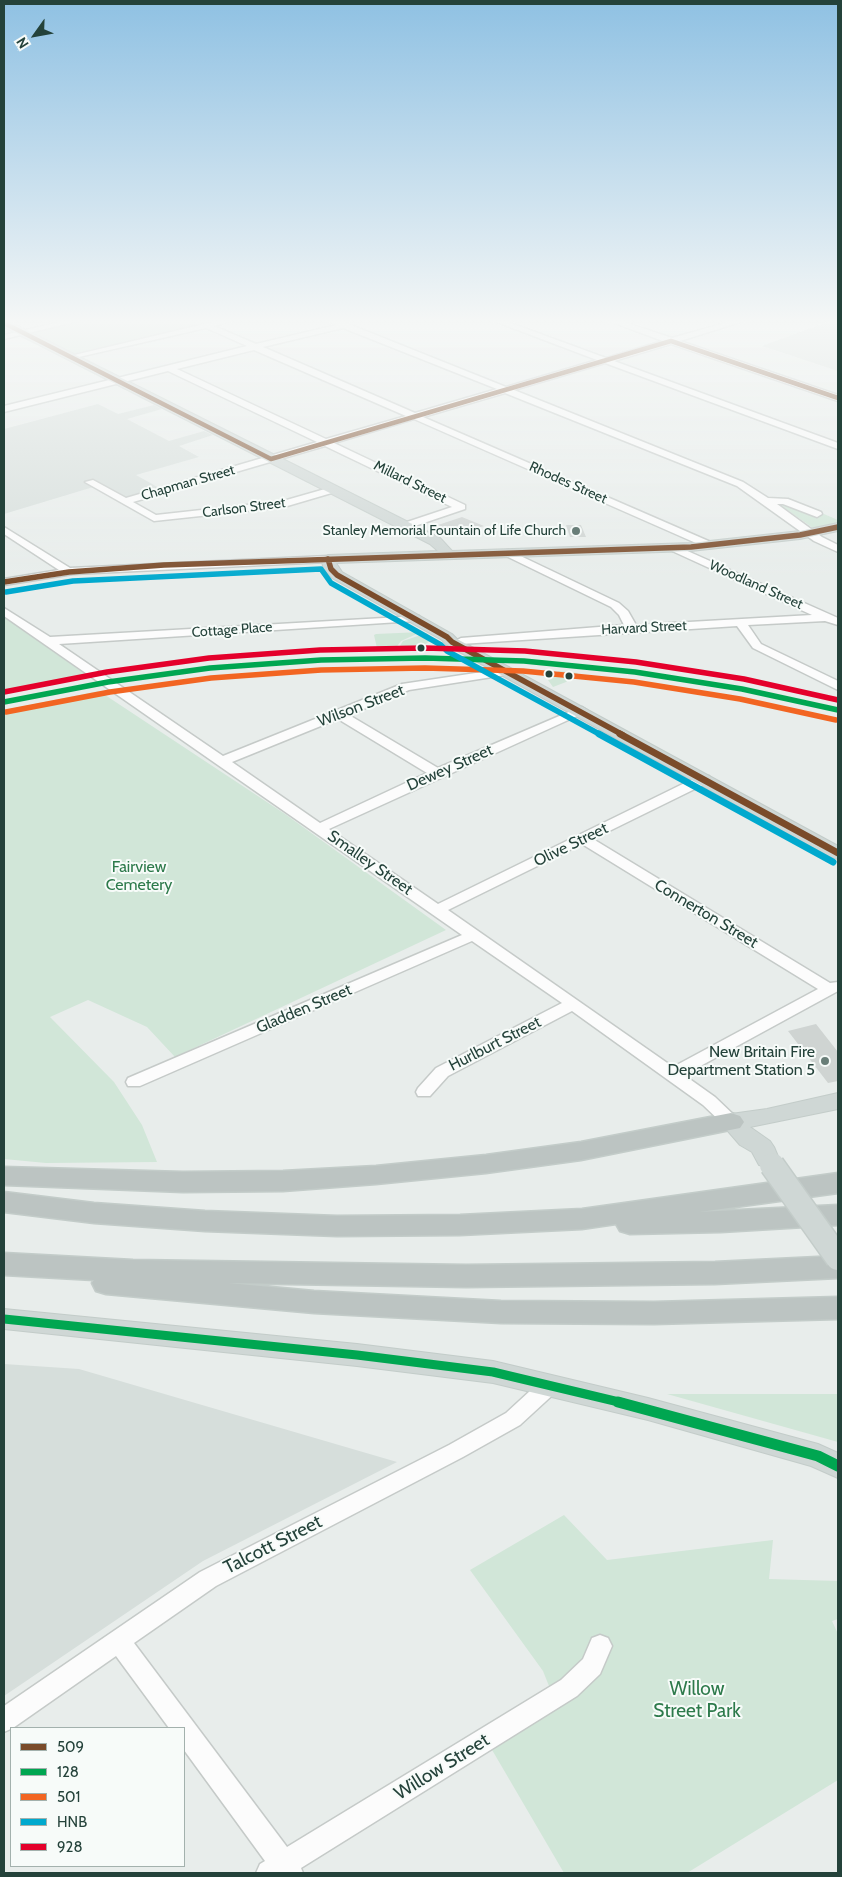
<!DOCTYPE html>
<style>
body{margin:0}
#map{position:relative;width:842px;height:1877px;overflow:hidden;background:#e8edeb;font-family:Cabin,sans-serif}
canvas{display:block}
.frame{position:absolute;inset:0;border:5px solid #24423a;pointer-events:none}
.legend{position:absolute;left:10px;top:1727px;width:175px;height:140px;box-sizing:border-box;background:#f7fbf9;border:1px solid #a3b1ad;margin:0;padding:6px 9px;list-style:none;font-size:15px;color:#24423a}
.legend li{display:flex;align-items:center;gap:10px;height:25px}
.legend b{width:25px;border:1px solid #a3b1ad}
.north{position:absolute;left:10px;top:10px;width:50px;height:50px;-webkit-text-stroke:4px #f7fbf9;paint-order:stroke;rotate:238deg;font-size:14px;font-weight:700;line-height:20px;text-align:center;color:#24423a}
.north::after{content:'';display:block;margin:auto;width:18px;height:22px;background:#24423a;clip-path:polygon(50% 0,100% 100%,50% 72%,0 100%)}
</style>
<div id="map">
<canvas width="842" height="1877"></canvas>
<div class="frame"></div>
<ul class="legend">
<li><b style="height:6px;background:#7a4b2a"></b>509</li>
<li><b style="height:6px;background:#00a651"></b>128</li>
<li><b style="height:6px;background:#f26522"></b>501</li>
<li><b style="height:6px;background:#00a9ce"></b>HNB</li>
<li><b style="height:6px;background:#e4002b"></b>928</li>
</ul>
<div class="north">N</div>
</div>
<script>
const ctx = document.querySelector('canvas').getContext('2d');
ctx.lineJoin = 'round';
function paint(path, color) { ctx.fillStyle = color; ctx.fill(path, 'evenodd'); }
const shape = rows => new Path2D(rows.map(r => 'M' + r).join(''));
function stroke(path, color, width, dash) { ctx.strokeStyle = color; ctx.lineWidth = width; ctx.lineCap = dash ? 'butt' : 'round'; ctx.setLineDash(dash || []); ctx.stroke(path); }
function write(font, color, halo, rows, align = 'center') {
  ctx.font = font + ' Cabin,sans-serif'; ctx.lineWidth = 4; ctx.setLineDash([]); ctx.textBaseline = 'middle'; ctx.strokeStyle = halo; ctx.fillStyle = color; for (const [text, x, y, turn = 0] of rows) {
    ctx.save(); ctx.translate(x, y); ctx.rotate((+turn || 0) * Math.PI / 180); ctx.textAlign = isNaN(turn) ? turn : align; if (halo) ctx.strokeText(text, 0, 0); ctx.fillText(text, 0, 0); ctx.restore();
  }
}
paint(shape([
 [830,321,838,321,838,371,762,346],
 [98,404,118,414,154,405,162,409,127,419,169,441,204,431,213,435,179,446,199,457,136,475,161,489,126,499,100,485,4,514,4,429],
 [4,1364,79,1369,397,1462,203,1561,4,1696]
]), '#d6dedb');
paint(shape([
 [81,321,214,321,73,354,32,332],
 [782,503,817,517,824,514,838,520,838,523,813,528,779,504],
 [4,617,85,674,4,691],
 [421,632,401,641,395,649,386,648,374,652,372,650,377,648,374,635,376,634],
 [427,633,432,640,417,649,398,649,403,641],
 [558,671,578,673,566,682,553,687,548,680,554,677],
 [99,691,285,814,446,930,175,1057,147,1027,88,1000,50,1017,114,1082,142,1125,157,1162,46,1163,4,1159,4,710],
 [667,1394,838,1394,838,1442],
 [564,1515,607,1560,773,1540,769,1579,838,1581,838,1619,832,1621,838,1634,838,1780,687,1873,564,1873,488,1743,555,1701,543,1671,470,1570]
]), '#d1e6d8');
paint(shape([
 [462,517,484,526,460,534,438,525],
 [566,525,581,525,586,537,570,537],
 [816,1024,838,1052,838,1081,828,1083,788,1031]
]), '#cfd4d2');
const minor = shape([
 [64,321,78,321,4,339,4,335,64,321],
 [217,321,231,321,214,326,256,344,336,325,330,321,341,321,506,387,597,360,494,321,505,321,606,358,663,341,609,321,621,321,672,338,732,321,744,321,680,341,838,395,838,401,671,344,614,361,838,443,838,449,605,363,514,390,743,482,768,498,788,499,821,512,822,514,817,517,783,504,777,504,822,537,838,545,838,552,814,541,737,486,505,393,423,417,713,543,713,547,705,547,414,419,334,443,465,505,465,509,409,528,401,528,401,524,452,507,325,446,133,502,156,515,283,501,332,487,335,488,335,492,284,507,154,521,85,482,93,480,126,498,317,442,168,371,4,412,4,406,247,346,206,328,70,359,66,357,217,321],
 [343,328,497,389,415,413,263,347,343,328],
 [254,350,406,416,326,439,177,369,254,350],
 [4,527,70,568,328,556,333,559,328,562,73,574,4,585,4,579,59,570,4,534,4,527],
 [674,545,838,618,838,625,825,621,748,625,761,644,838,681,838,690,753,648,737,626,461,644,455,641,461,638,624,625,619,615,611,607,504,555,504,551,508,550,619,603,628,611,636,625,812,615,670,550,670,546,674,545],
 [4,608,50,637,419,616,419,620,415,621,59,644,223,756,402,684,509,668,511,671,505,675,409,690,349,715,438,768,578,708,582,707,588,711,329,829,438,904,699,776,709,776,711,779,709,782,593,839,830,983,838,982,838,991,684,1075,715,1097,737,1118,740,1122,737,1126,731,1128,725,1126,703,1105,572,1011,448,1076,430,1096,418,1096,416,1092,418,1088,436,1068,562,1003,472,941,140,1086,128,1086,126,1082,128,1078,462,935,4,616,4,608],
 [338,719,427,773,320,823,232,762,338,719],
 [582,844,818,989,673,1067,448,910,582,844],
 [550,1377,557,1379,560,1385,557,1391,520,1425,463,1457,216,1586,134,1643,287,1847,561,1680,583,1659,592,1638,600,1635,608,1638,612,1646,600,1674,577,1696,301,1868,303,1873,256,1873,260,1864,265,1861,184,1750,184,1728,169,1728,116,1656,13,1728,4,1732,4,1706,200,1572,449,1445,506,1413,543,1379,550,1377]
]);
const major = shape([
 [4,321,8,321,440,538,452,551,691,543,800,531,838,523,838,531,800,539,691,551,336,563,342,572,452,634,457,639,838,846,838,859,831,857,447,645,442,640,332,578,324,569,321,559,328,555,438,551,430,544,4,327,4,321],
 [838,1093,838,1109,750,1127,770,1141,774,1147,779,1159,775,1165,767,1167,759,1165,752,1152,740,1145,720,1122,723,1116,731,1114,767,1109,838,1093],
 [4,1309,357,1344,493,1361,648,1398,818,1444,838,1453,838,1478,811,1466,648,1420,493,1383,357,1366,4,1329,4,1309]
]);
const highway = shape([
 [731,1113,740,1116,744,1122,740,1128,581,1160,486,1173,376,1184,283,1191,183,1192,4,1185,4,1167,183,1172,283,1171,376,1166,486,1155,581,1142,731,1113],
 [838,1173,838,1193,699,1212,838,1205,838,1225,721,1232,630,1234,620,1231,616,1224,582,1229,460,1235,337,1236,205,1231,94,1223,4,1212,4,1192,94,1203,205,1211,337,1216,460,1215,582,1209,838,1173],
 [4,1253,133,1260,466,1265,715,1262,838,1256,838,1278,715,1284,466,1287,228,1283,314,1291,501,1301,654,1302,838,1297,838,1319,654,1324,501,1323,314,1313,106,1294,96,1291,92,1283,94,1280,4,1275,4,1253]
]);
stroke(minor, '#c5cac8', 3);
stroke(major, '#c3ccc9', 2);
stroke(highway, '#c3ccc9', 3);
paint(minor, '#fcfcfc');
paint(major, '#cfd7d5');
paint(highway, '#bcc4c2');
const majorBridge = shape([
 [772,1165,838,1258]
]);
stroke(majorBridge, '#c3ccc9', 27, []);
stroke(majorBridge, '#cfd7d5', 24);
stroke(shape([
 [4,323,271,459,671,341,838,398]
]), '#7a4b2a', 4.5);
stroke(shape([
 [328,559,331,569,337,575,447,637,452,642,623,735],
 [4,582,69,572,164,565,691,547,800,535,838,527]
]), '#7a4b2a', 5.5);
stroke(shape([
 [620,734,838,853]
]), '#7a4b2a', 7);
stroke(shape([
 [4,702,108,682,210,668,321,660,425,658,524,661,635,672,742,689,838,710]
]), '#00a651', 5.5);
stroke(shape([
 [4,1319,357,1355,493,1372,623,1403]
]), '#00a651', 9);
stroke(shape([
 [618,1402,818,1456,838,1466]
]), '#00a651', 11);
stroke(shape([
 [6,712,110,692,211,678,321,670,425,668,523,671,634,682,740,699,836,720]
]), '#f26522', 5.5);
stroke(shape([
 [6,592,73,581,321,569,331,583,441,645,447,651,601,735]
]), '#00a9ce', 5.5);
stroke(shape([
 [599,734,833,862]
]), '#00a9ce', 7);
stroke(shape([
 [4,692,107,672,209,658,320,650,425,648,525,651,636,662,744,679,838,700]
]), '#e4002b', 5.5);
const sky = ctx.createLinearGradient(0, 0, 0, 584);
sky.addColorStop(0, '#8fc1e3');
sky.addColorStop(0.55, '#f5f7f6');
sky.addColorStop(1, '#f5f7f600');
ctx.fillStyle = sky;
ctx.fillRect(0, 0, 842, 584);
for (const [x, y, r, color] of [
 [576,531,5,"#697e78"],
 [421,648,4.5,"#24423a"],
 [549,674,4.5,"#24423a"],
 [569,676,4.5,"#24423a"],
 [825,1061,5,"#697e78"]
]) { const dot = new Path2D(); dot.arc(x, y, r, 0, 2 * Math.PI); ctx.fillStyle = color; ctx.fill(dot); stroke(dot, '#f7fbf9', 2); }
write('14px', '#24423a', '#f7fbf9', [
 ["Millard Street",410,482,26],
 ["Chapman Street",188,483,-16],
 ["Rhodes Street",568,483,24],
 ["Carlson Street",244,508,-7],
 ["Woodland Street",756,585,24],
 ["Harvard Street",644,628,-3],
 ["Cottage Place",232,630,-4]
]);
write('14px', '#24423a', '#f7fbf9', [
 ["Stanley Memorial Fountain of Life Church",566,531]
], 'right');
write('16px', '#24423a', '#f7fbf9', [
 ["Wilson Street",361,706,-21],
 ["Dewey Street",450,768,-24],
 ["Olive Street",571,845,-26],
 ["Smalley Street",370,863,35],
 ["Connerton Street",706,914,31],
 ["Gladden Street",304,1009,-23],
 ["Hurlburt Street",495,1044,-27]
]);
write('16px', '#2d7a4b', '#f7fbf9', [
 ["Fairview",139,867],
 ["Cemetery",139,885]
]);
write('16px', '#24423a', '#f7fbf9', [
 ["New Britain Fire",815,1052],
 ["Department Station 5",815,1070]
], 'right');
write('19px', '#24423a', '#f7fbf9', [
 ["Talcott Street",273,1545,-27],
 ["Willow Street",442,1767,-32]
]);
write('19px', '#2d7a4b', '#f7fbf9', [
 ["Willow",697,1689],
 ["Street Park",697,1711]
]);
</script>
